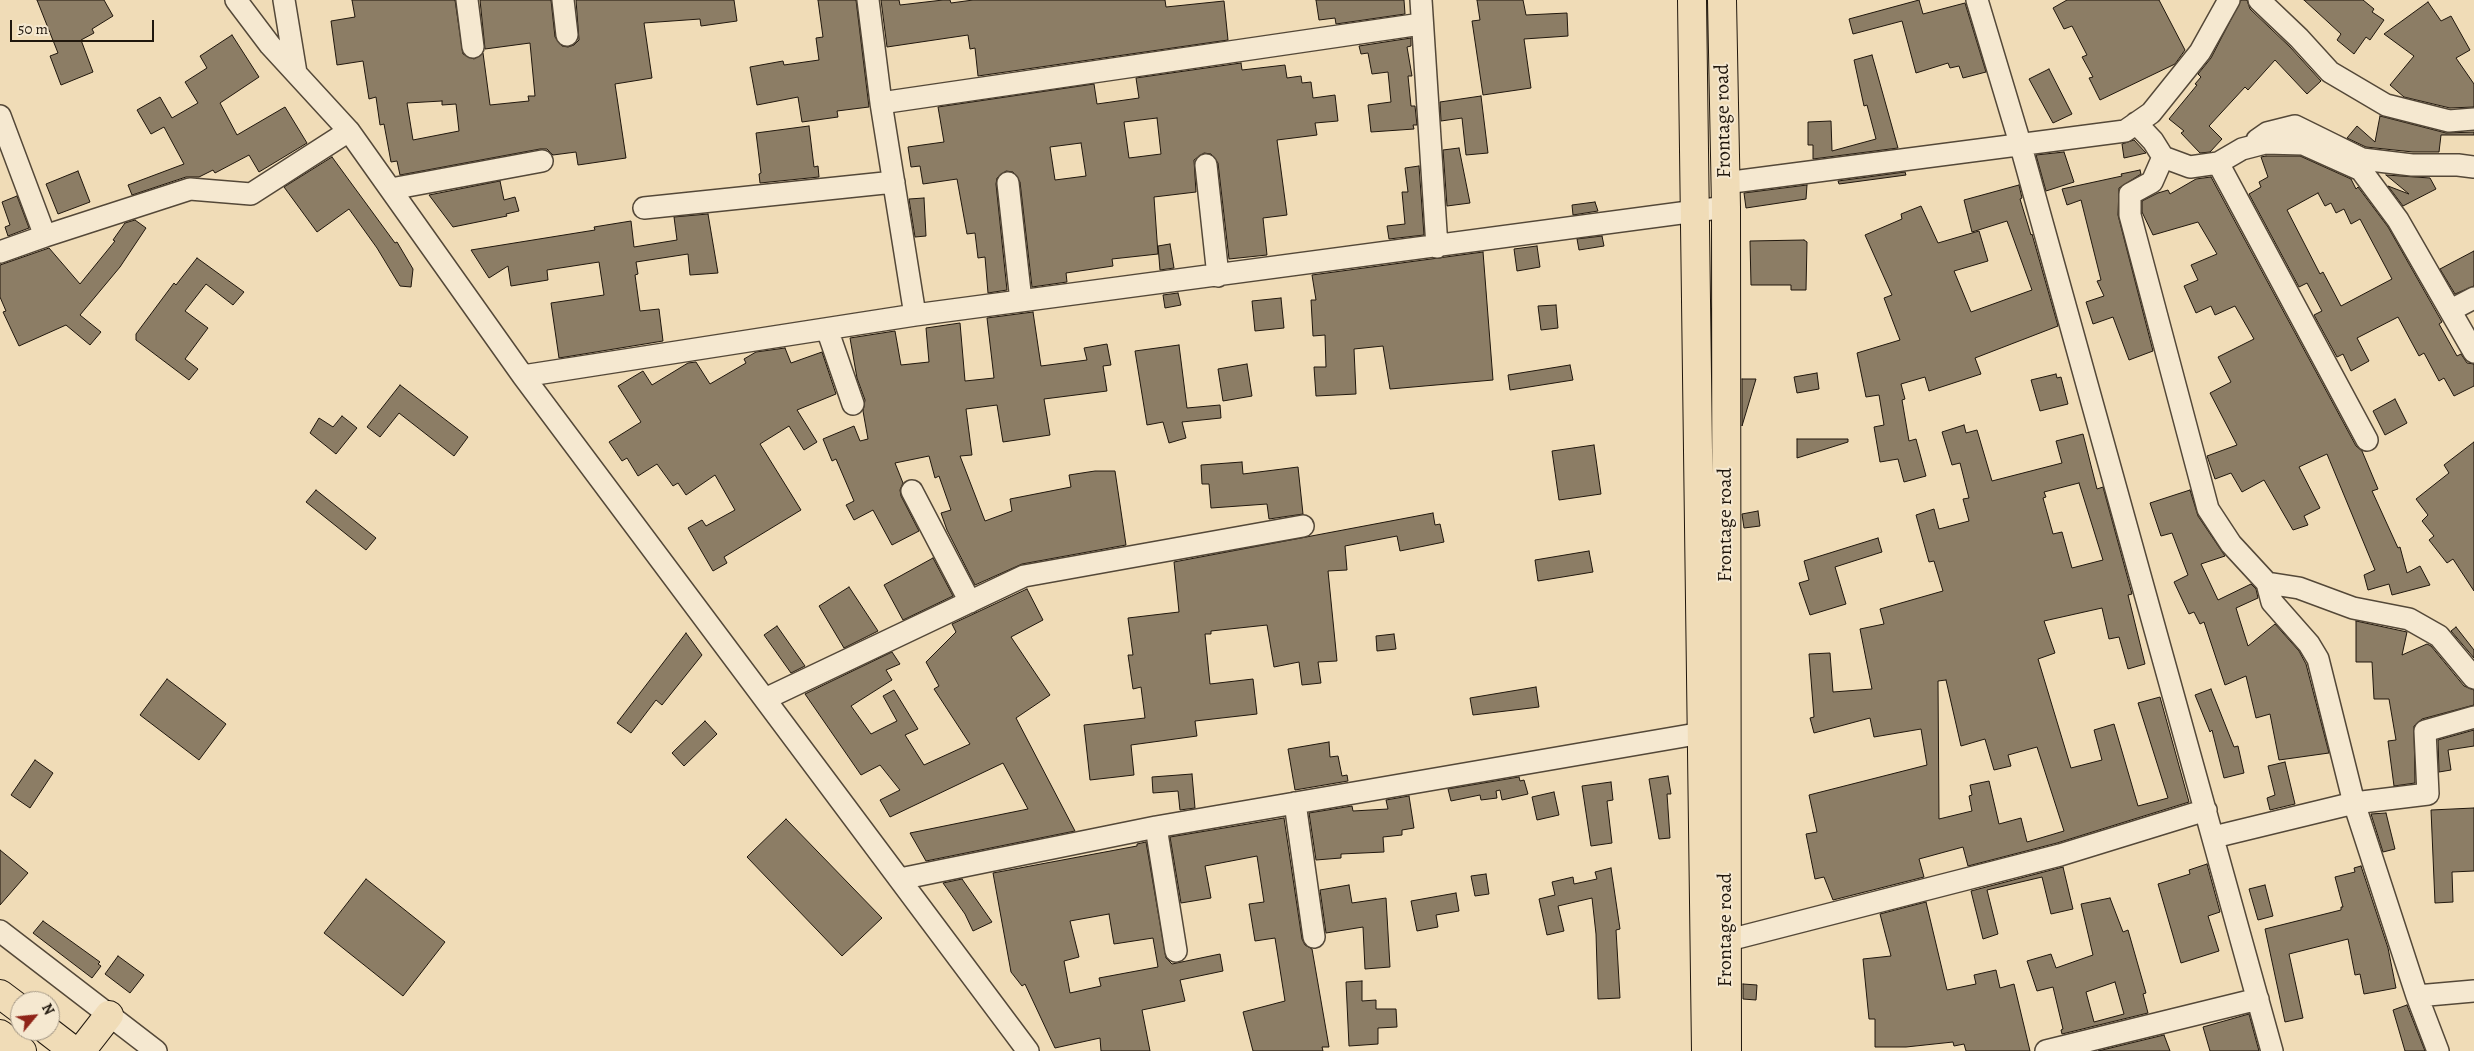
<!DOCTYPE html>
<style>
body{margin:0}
#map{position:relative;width:2474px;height:1051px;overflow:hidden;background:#f0dcb7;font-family:Alegreya,serif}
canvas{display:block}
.north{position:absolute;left:10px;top:991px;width:50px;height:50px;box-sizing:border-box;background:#f5e8d0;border:1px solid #a09482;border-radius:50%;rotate:62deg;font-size:14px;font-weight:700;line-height:20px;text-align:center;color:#20170d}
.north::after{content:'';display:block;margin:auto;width:18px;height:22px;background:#8f2418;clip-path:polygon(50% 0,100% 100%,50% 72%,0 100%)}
.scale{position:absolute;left:10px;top:20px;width:144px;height:22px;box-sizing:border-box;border:2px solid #20170d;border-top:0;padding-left:6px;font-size:15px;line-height:18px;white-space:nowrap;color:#20170d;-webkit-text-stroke:4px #f5e8d0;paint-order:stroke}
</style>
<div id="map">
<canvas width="2474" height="1051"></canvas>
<div class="north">N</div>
<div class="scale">50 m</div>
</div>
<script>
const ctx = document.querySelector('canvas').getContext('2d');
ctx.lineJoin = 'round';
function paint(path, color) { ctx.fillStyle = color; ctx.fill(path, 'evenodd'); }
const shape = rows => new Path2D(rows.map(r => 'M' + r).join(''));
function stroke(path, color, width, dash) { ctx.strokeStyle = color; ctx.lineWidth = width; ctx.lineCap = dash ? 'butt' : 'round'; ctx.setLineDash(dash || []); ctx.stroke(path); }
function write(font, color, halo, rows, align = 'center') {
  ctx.font = font + ' Alegreya,serif'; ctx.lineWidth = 4; ctx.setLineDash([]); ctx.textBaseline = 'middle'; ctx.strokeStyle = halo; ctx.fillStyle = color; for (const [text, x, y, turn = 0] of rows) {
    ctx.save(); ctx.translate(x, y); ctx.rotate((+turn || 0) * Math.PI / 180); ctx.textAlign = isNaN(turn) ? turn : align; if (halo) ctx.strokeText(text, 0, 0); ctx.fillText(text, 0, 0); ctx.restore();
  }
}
const building = shape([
 [37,0,104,0,113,16,92,29,94,33,81,40,93,72,61,85,50,56,58,53,37,0],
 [352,0,455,0,463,54,474,59,483,53,490,105,529,101,528,96,535,96,530,43,485,49,480,0,551,0,555,37,562,46,568,47,574,45,579,40,576,0,734,0,737,21,701,26,700,19,644,23,652,78,615,84,626,158,578,165,576,152,553,155,547,149,540,149,400,175,397,161,391,162,384,124,380,125,376,97,369,99,363,61,337,65,331,21,355,17,352,0],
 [442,101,442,105,456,104,459,131,413,140,407,103,442,101],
 [818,0,856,0,869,107,837,111,838,117,802,122,798,97,757,105,750,67,783,61,784,65,819,60,816,38,823,37,818,0],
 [881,0,899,0,900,5,943,0,950,0,951,3,973,0,1165,0,1166,7,1224,1,1228,40,978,76,975,48,970,49,968,35,887,47,881,0],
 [1316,0,1404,0,1405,14,1336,24,1335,18,1319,20,1316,0],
 [1477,0,1523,0,1526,15,1567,13,1568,36,1524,39,1531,88,1483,95,1472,21,1480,20,1477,0],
 [1919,0,1923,14,1965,3,1986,72,1963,78,1959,66,1950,68,1948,63,1916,73,1902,21,1853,34,1849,19,1919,0],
 [2067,0,2159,0,2185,50,2175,64,2100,100,2089,78,2093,77,2082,57,2087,55,2072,26,2064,29,2053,8,2067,0],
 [2241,0,2247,0,2250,9,2290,47,2321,81,2307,94,2275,60,2248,90,2245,87,2209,126,2222,139,2210,152,2200,153,2181,133,2184,131,2169,119,2197,85,2195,84,2201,77,2198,74,2211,58,2241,0],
 [2304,0,2363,0,2374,9,2372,12,2384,20,2370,40,2366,37,2354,54,2337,40,2341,34,2304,0],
 [2428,2,2441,21,2451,16,2470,50,2456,58,2474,84,2474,107,2450,108,2404,97,2390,85,2414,56,2384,34,2428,2],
 [232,35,259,77,220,103,237,135,285,107,307,143,259,172,249,155,215,173,213,170,199,177,186,177,132,195,128,185,184,164,164,127,151,134,137,110,160,97,172,118,198,103,185,82,207,68,200,56,232,35],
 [1411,38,1411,46,1407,47,1412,76,1408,76,1411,106,1415,106,1417,125,1413,125,1414,129,1371,132,1368,105,1391,102,1388,72,1372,74,1368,53,1361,54,1359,46,1411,38],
 [1872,55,1898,148,1813,159,1813,145,1808,145,1808,122,1831,121,1832,151,1876,139,1867,105,1864,106,1854,60,1872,55],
 [1241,63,1242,70,1285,65,1287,78,1301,76,1302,83,1311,82,1313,98,1335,95,1338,121,1315,123,1317,135,1277,140,1287,215,1263,218,1267,255,1229,259,1218,163,1211,154,1204,153,1194,160,1196,192,1154,197,1158,254,1112,259,1113,266,1066,273,1067,282,1032,287,1020,182,1013,172,1006,171,997,178,996,184,1007,290,988,293,985,257,978,258,975,233,967,234,957,179,923,184,920,166,911,167,908,147,944,142,938,107,1094,84,1097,104,1139,98,1136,78,1241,63],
 [1157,118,1161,154,1129,158,1124,122,1157,118],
 [1081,143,1086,176,1055,180,1050,147,1081,143],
 [2049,69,2072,114,2053,123,2029,79,2049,69],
 [1481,96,1488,153,1466,155,1462,118,1441,121,1440,102,1481,96],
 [2380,116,2446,133,2474,132,2474,135,2441,135,2439,152,2413,152,2366,147,2347,138,2357,126,2375,142,2380,116],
 [809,126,814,167,818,166,819,177,760,183,759,174,761,173,756,133,809,126],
 [2134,140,2146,153,2124,158,2122,144,2134,140],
 [1459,148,1470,203,1447,206,1443,150,1459,148],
 [2064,152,2074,182,2046,191,2036,155,2064,152],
 [2266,156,2300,156,2351,179,2356,189,2358,187,2388,227,2442,322,2439,324,2457,356,2461,354,2467,363,2474,364,2474,386,2454,396,2444,378,2439,381,2424,353,2419,356,2398,317,2357,338,2369,361,2351,371,2343,354,2337,357,2314,315,2322,311,2307,283,2299,287,2249,194,2261,187,2259,182,2268,177,2261,157,2266,156],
 [2318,193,2325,206,2331,203,2336,213,2344,209,2351,224,2360,219,2392,279,2341,306,2323,272,2320,274,2287,210,2318,193],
 [332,157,395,243,397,242,413,269,411,287,400,286,377,248,349,209,317,232,284,187,332,157],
 [1419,166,1424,235,1389,239,1387,226,1405,224,1402,192,1408,192,1405,168,1419,166],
 [2140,170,2141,174,2119,188,2118,215,2153,351,2129,360,2113,317,2093,324,2086,302,2104,296,2097,281,2101,280,2081,200,2067,205,2062,189,2122,176,2121,174,2140,170],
 [78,171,90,202,58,214,46,184,78,171],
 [1905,172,1906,175,1839,184,1838,181,1905,172],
 [2386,175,2430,178,2436,189,2403,206,2388,186,2409,194,2386,175],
 [2211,177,2356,446,2362,451,2378,489,2372,491,2398,548,2400,547,2407,573,2420,566,2430,585,2392,595,2389,584,2368,590,2364,575,2375,570,2327,454,2299,467,2320,508,2304,516,2308,525,2293,530,2264,480,2242,492,2231,473,2215,479,2207,456,2237,445,2210,393,2231,382,2218,357,2254,339,2235,306,2215,315,2211,306,2196,313,2184,286,2198,280,2191,265,2217,254,2198,222,2153,235,2142,212,2142,201,2158,193,2168,190,2170,194,2196,179,2211,177],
 [500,181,504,200,515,197,519,211,506,214,507,216,453,227,429,195,500,181],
 [1807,185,1806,199,1746,208,1744,193,1807,185],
 [2019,185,2022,198,2020,199,2031,235,2032,234,2058,326,1975,358,1981,374,1929,391,1925,377,1901,384,1905,399,1902,400,1909,441,1916,439,1926,476,1904,482,1898,459,1880,462,1874,427,1884,425,1879,395,1866,397,1857,353,1900,340,1884,298,1892,295,1865,235,1902,219,1901,214,1921,206,1938,243,1979,231,1988,261,1954,271,1971,312,2032,290,2007,221,1972,232,1964,200,2019,185],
 [17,196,29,228,8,236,5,227,10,225,2,202,17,196],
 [924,198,926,236,915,237,909,199,924,198],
 [1595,202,1598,211,1573,215,1572,205,1595,202],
 [708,214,718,273,690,275,688,254,636,262,638,274,635,275,640,311,659,309,663,341,559,358,551,303,604,295,599,262,547,270,548,280,511,286,508,266,489,278,471,250,595,230,594,227,631,221,634,247,677,240,674,217,708,214],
 [135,220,146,228,120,267,80,315,101,332,90,345,66,325,19,346,3,312,6,311,0,297,0,265,49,248,80,284,115,241,113,240,125,223,135,220],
 [1602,236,1604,246,1579,250,1577,239,1602,236],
 [1804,240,1807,242,1806,290,1791,290,1791,285,1751,285,1750,241,1804,240],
 [1170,244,1174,268,1160,270,1158,246,1170,244],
 [1537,246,1540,267,1517,271,1514,249,1537,246],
 [2474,251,2474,286,2455,294,2440,269,2474,251],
 [1483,252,1493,380,1390,389,1383,346,1354,349,1356,394,1316,396,1314,367,1326,367,1325,335,1313,336,1311,300,1316,300,1312,275,1483,252],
 [197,258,244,292,233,305,206,284,185,311,208,328,185,359,198,369,189,380,136,340,136,334,174,283,176,285,197,258],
 [1178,293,1181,305,1165,308,1163,295,1178,293],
 [1281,298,1284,328,1255,331,1252,301,1281,298],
 [1556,305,1558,328,1541,330,1538,306,1556,305],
 [1033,312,1041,366,1087,360,1084,348,1107,344,1111,365,1103,366,1107,391,1044,399,1050,435,1003,442,997,405,966,409,972,455,960,456,985,521,1012,511,1010,499,1071,487,1069,475,1095,471,1115,471,1126,545,1022,564,975,585,947,530,941,513,951,510,939,476,935,478,929,456,895,463,903,483,900,490,901,496,919,531,892,545,873,510,854,520,846,505,854,501,836,459,832,461,823,439,854,426,860,441,868,439,863,411,865,400,857,378,850,338,895,331,901,365,929,362,926,328,960,323,965,381,994,378,987,318,1033,312],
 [1179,345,1187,408,1220,405,1221,418,1182,422,1186,438,1169,443,1163,422,1147,425,1135,351,1179,345],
 [785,348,791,363,822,352,836,394,797,410,817,442,804,450,789,426,760,444,801,510,724,557,727,563,713,571,688,528,702,520,706,526,735,510,715,475,686,495,678,483,673,486,657,464,638,476,627,458,622,461,609,442,641,422,618,386,643,371,652,385,688,363,696,362,710,384,746,363,744,359,756,352,785,348],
 [1247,364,1252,396,1223,401,1218,369,1247,364],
 [1570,365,1573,380,1510,390,1508,375,1570,365],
 [1817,373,1819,389,1797,393,1794,377,1817,373],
 [2056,374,2057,378,2061,377,2068,404,2040,411,2031,380,2056,374],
 [1742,379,1756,379,1742,426,1742,379],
 [400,385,468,437,454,456,399,413,380,437,367,427,400,385],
 [2395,399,2407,423,2385,435,2373,411,2395,399],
 [342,416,357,428,336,454,310,433,319,418,333,427,342,416],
 [1964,425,1966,433,1977,430,1992,481,2062,463,2056,441,2083,434,2097,489,2103,487,2132,594,2128,595,2145,664,2128,669,2119,637,2109,639,2102,608,2044,621,2055,653,2038,659,2071,768,2102,760,2094,730,2114,724,2138,806,2168,798,2138,703,2160,697,2189,802,2057,843,1968,866,1963,847,1919,859,1924,877,1833,900,1824,877,1815,879,1806,834,1817,832,1809,795,1927,765,1921,729,1874,737,1870,718,1814,733,1810,718,1814,717,1809,654,1830,653,1833,692,1872,689,1860,629,1884,624,1880,609,1943,591,1934,561,1929,562,1916,515,1934,509,1939,529,1969,521,1963,499,1969,498,1960,463,1952,465,1942,432,1964,425],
 [2079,483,2103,560,2072,568,2062,532,2053,534,2043,498,2046,497,2044,492,2079,483],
 [1946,680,1961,746,1985,739,1994,770,2011,766,2008,755,2037,747,2064,831,2027,842,2021,818,1999,824,1989,781,1970,785,1972,795,1969,796,1972,811,1939,819,1938,681,1946,680],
 [1797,439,1848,439,1848,442,1797,458,1797,439],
 [2474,442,2474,591,2453,559,2447,563,2429,540,2434,536,2422,521,2428,515,2416,499,2449,473,2444,465,2474,442],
 [1594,445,1601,494,1559,500,1552,451,1594,445],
 [1242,462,1243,474,1298,467,1303,514,1269,519,1267,504,1211,508,1209,484,1202,484,1201,465,1242,462],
 [316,490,376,538,366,550,306,502,316,490],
 [2190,490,2198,516,2225,556,2201,564,2218,600,2251,584,2256,589,2258,598,2236,608,2248,646,2275,624,2299,651,2306,664,2329,753,2279,760,2270,714,2256,718,2246,676,2225,685,2204,622,2200,624,2194,612,2189,614,2174,582,2188,575,2172,533,2161,536,2150,503,2190,490],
 [1758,511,1760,526,1744,528,1742,514,1758,511],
 [1433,513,1435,525,1440,524,1444,542,1400,551,1397,536,1345,546,1347,570,1328,571,1337,661,1318,662,1321,683,1302,685,1299,662,1274,667,1267,625,1211,631,1211,634,1205,634,1210,684,1253,679,1257,714,1195,721,1197,736,1131,745,1134,775,1090,780,1084,725,1145,718,1141,687,1133,689,1128,655,1133,655,1128,618,1179,612,1174,562,1433,513],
 [1878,538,1882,552,1835,567,1846,604,1810,615,1799,583,1809,580,1804,561,1878,538],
 [1589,551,1593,572,1538,581,1535,560,1589,551],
 [933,558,953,596,903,620,884,585,933,558],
 [849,587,878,631,844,648,819,606,849,587],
 [1027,589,1043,620,1011,637,1050,695,1016,718,1075,831,926,861,910,833,1028,809,1003,763,890,817,880,800,900,790,880,765,861,775,805,694,892,652,900,664,886,670,892,680,851,706,871,734,897,721,883,696,894,690,918,729,905,735,924,765,970,744,934,689,939,686,926,662,956,632,952,624,1027,589],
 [2356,621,2407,632,2402,655,2427,644,2431,646,2464,686,2474,690,2474,705,2422,719,2414,726,2415,783,2394,786,2388,741,2396,740,2389,699,2374,699,2372,662,2356,662,2356,621],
 [777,626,805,666,791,673,764,635,777,626],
 [2456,627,2474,650,2474,658,2451,631,2456,627],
 [686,633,702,655,662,705,656,700,631,733,617,723,686,633],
 [1394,634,1396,649,1377,651,1376,636,1394,634],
 [167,679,226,724,199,760,140,715,167,679],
 [1536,687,1539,707,1473,715,1470,698,1536,687],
 [2211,689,2234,747,2238,746,2244,773,2224,778,2212,730,2210,732,2195,695,2211,689],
 [705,721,717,734,684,766,672,753,705,721],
 [2474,730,2474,746,2448,750,2451,770,2439,772,2438,740,2474,730],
 [1329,742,1330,757,1338,756,1342,776,1347,775,1348,781,1295,790,1288,749,1329,742],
 [35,760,53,773,30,808,11,795,35,760],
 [2285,762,2295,804,2270,810,2267,798,2275,795,2268,766,2285,762],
 [1192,774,1195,808,1180,810,1178,791,1153,793,1152,777,1192,774],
 [1668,776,1671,794,1667,794,1670,838,1659,839,1649,779,1668,776],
 [1519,777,1520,781,1524,780,1528,794,1502,800,1500,790,1496,791,1497,798,1481,800,1480,795,1451,801,1448,789,1519,777],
 [1611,782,1613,800,1607,801,1612,843,1591,846,1582,786,1611,782],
 [1554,792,1559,815,1537,820,1532,797,1554,792],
 [1409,796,1414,828,1402,830,1402,835,1383,837,1384,852,1341,854,1341,858,1316,860,1309,813,1352,806,1353,811,1388,809,1386,800,1409,796],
 [2474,808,2474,871,2452,872,2453,902,2435,903,2431,810,2474,808],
 [2386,813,2395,849,2383,852,2371,814,2386,813],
 [1284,818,1302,939,1305,945,1312,949,1329,1047,1322,1047,1323,1051,1253,1051,1243,1012,1285,1001,1275,938,1255,941,1249,904,1264,902,1257,856,1205,866,1211,898,1181,903,1170,837,1284,818],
 [786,819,882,918,842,956,747,857,786,819],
 [1146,842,1166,958,1172,964,1220,954,1223,971,1180,980,1185,1001,1142,1010,1150,1051,1101,1051,1100,1038,1055,1048,1025,984,1022,986,1011,972,993,873,1137,846,1137,844,1146,842],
 [1109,914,1114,944,1153,938,1158,967,1099,978,1101,986,1070,993,1064,961,1079,957,1070,921,1109,914],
 [0,850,28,873,0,905,0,850],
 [2207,864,2220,912,2208,916,2219,951,2181,963,2158,884,2190,874,2189,870,2207,864],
 [2361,866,2388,948,2396,988,2364,994,2360,974,2355,975,2348,939,2289,954,2303,1018,2285,1022,2265,929,2341,910,2341,907,2343,907,2335,877,2355,872,2354,868,2361,866],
 [2063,867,2073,909,2051,914,2042,877,1987,890,1998,934,1983,939,1971,891,2063,867],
 [1611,868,1620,929,1616,930,1620,998,1598,999,1596,934,1592,898,1558,906,1564,931,1547,935,1539,899,1555,895,1552,882,1573,877,1574,884,1597,879,1595,872,1611,868],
 [1486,874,1489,894,1475,896,1471,876,1486,874],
 [366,879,445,942,403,996,324,933,366,879],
 [962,879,992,922,973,931,965,914,943,883,962,879],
 [1349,885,1352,903,1386,898,1390,967,1365,969,1363,927,1326,933,1320,890,1349,885],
 [2265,885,2273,916,2258,920,2249,889,2265,885],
 [1456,893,1459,911,1436,915,1438,927,1417,931,1411,901,1456,893],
 [2110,898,2123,932,2128,930,2146,993,2143,994,2148,1013,2062,1034,2061,1030,2063,1029,2053,987,2037,991,2027,961,2051,954,2056,968,2093,955,2081,904,2110,898],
 [2115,982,2124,1014,2094,1022,2086,992,2115,982],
 [1926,902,1947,990,1976,984,1974,975,1996,970,2000,988,2014,984,2030,1051,1966,1051,1964,1044,1954,1046,1953,1042,1906,1047,1875,1047,1875,1019,1869,1019,1863,959,1891,956,1880,914,1926,902],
 [43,921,100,962,98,964,101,966,92,978,33,933,43,921],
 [118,956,144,975,130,993,105,974,118,956],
 [1362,981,1362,1001,1376,1000,1376,1009,1396,1009,1397,1027,1378,1028,1378,1044,1349,1046,1346,982,1362,981],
 [1743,984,1757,985,1756,1000,1743,999,1743,984],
 [2407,1005,2425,1051,2405,1051,2393,1010,2407,1005],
 [2249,1014,2259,1051,2210,1051,2203,1027,2249,1014],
 [2164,1035,2170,1051,2098,1051,2164,1035]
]);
paint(building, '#8c7d65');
stroke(building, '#20170d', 1);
const minor = shape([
 [236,0,270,45,349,131,523,376,1028,1051],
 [284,0,296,73],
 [467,0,473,47],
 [563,0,567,35],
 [868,0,881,103,915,315],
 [1421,0,1437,247],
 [1977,0,2020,143,2272,1051],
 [2259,0,2299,38,2330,72,2386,105,2449,121,2474,119],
 [881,103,1421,24],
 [0,116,45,236,190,189,251,194,349,131],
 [2136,123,2153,141,2163,157,2190,167,2218,163,2242,149,2265,143,2303,144,2361,170,2398,220,2474,352],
 [2257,140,2267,133,2295,126,2362,159,2412,165,2458,165,2474,167],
 [2163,157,2152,182,2130,194,2130,215,2208,509,2231,544,2267,583,2272,602,2309,644,2318,659,2354,803,2417,996,2474,991],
 [2218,163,2367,440],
 [1206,165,1218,276],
 [1008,183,1021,301],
 [1725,183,2125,131,2151,113,2200,52,2229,0],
 [391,189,542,161],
 [644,208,894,182],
 [0,252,45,236],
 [2451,310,2474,298],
 [827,329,853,404],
 [523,376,915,315,1726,207],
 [912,491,970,602],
 [2267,583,2299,588,2353,608,2409,619,2439,636,2474,678],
 [765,699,1024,576,1303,526],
 [1295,803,1314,937],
 [1156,827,1176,951],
 [2214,837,2354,803,2428,794,2425,731,2474,717],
 [900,879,1156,827,1702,733],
 [0,931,156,1051],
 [1725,941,2060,855,2206,810],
 [2417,996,2438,1051],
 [2046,1051,2258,999]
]);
const major = shape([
 [1692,0,1706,1051],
 [1722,0,1726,207,1727,1051]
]);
const highway = shape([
 [0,994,20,1009],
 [48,1031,74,1051],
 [0,1034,22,1051],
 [81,1051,109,1015]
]);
stroke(minor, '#544838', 24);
stroke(major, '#20170d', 30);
stroke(highway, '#20170d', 30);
stroke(minor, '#f5e8d0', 21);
stroke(major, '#f0dcb7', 28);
stroke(highway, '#f0dcb7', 28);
write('20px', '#20170d', '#f5e8d0', [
 ["Frontage road",1724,121,-91],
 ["Frontage road",1726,525,-90],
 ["Frontage road",1726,930,-90]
]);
</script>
